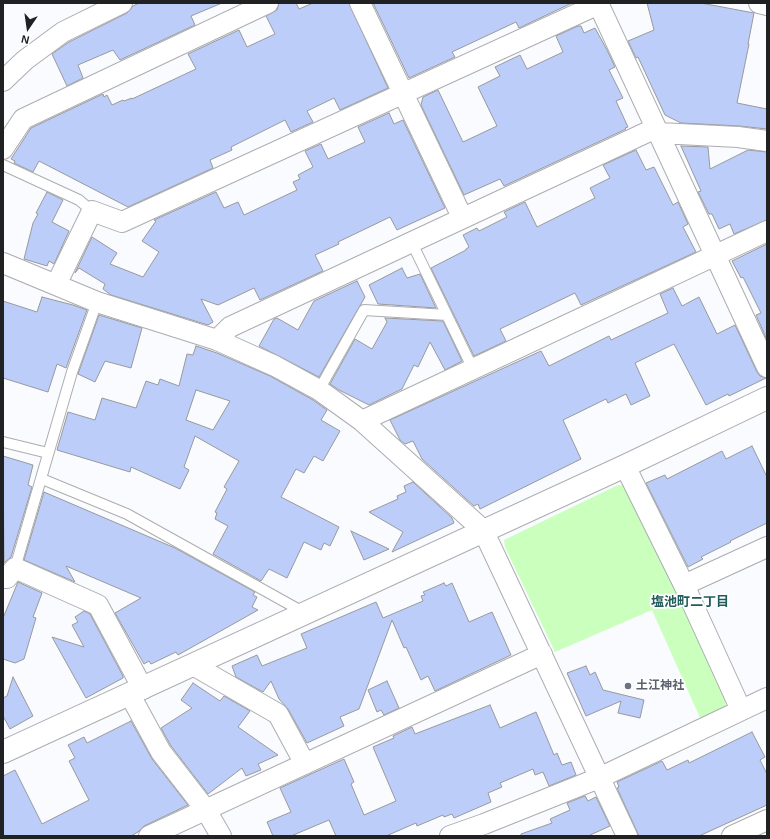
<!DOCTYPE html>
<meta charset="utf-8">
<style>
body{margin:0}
#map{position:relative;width:770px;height:839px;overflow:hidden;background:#fafbfe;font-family:Helvetica,sans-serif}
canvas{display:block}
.frame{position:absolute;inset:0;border:4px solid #202122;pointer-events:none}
.north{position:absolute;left:8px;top:8px;width:40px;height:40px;-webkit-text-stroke:3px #fff;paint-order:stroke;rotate:193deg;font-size:11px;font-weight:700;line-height:16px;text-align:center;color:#202122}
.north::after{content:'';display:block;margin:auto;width:14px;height:18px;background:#202122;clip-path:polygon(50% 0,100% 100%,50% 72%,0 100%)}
</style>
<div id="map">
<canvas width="770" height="839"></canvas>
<div class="frame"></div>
<div class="north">N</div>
</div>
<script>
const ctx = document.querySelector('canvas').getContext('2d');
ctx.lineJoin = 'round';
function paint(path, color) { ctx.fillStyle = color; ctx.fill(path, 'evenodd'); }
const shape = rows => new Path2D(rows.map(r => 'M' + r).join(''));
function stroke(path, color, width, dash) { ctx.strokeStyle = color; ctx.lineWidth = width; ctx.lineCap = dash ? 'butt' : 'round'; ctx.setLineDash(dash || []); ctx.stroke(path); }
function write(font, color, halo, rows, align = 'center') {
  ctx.font = font + ' Helvetica,"Noto Sans JP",sans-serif'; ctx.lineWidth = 3.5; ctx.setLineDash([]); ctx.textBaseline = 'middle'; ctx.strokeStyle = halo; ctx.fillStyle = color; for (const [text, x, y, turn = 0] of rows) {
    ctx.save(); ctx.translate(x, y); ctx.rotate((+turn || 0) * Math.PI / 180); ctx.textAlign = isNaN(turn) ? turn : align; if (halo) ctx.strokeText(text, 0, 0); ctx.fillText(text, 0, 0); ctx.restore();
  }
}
paint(shape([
 [618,485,628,486,726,697,725,708,701,720,652,610,555,652,505,547,504,540]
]), '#caffbe');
const building = shape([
 [139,3,222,3,191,16,195,25,120,60,113,50,78,65,83,78,67,86,52,54,69,42,127,13,133,6,139,3],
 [279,3,296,3,299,9,313,3,349,3,388,88,340,110,334,98,307,111,313,122,291,132,285,120,231,147,232,150,210,160,213,168,128,207,39,161,33,172,14,163,15,161,11,159,31,128,103,94,104,97,107,95,112,105,123,100,124,101,132,98,132,99,196,69,188,54,239,30,247,47,275,34,266,16,277,10,279,3],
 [373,3,572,3,519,28,516,22,452,52,455,57,409,78,373,3],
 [647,3,701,3,754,13,748,44,749,44,737,103,767,109,767,129,739,126,681,123,665,115,638,57,636,58,628,41,654,30,647,3],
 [578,26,581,26,584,33,595,28,607,50,615,67,609,70,623,98,616,101,628,127,625,128,626,129,504,186,500,179,464,195,421,105,423,97,438,90,463,142,497,126,478,87,500,76,495,67,520,55,527,69,563,52,556,36,578,26],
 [389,113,394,124,403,120,445,208,397,230,390,217,338,242,339,244,315,255,323,271,260,300,254,288,218,305,201,299,213,322,208,325,111,295,103,289,105,284,79,268,75,273,92,237,117,253,110,264,143,277,159,252,142,241,156,221,154,220,216,192,224,208,238,202,244,215,297,190,293,182,300,179,298,175,313,167,305,151,321,144,328,159,365,142,358,127,389,113],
 [681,146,708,147,710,169,748,150,767,152,767,220,734,234,730,224,719,229,712,214,709,214,698,192,701,191,681,146],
 [636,150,646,170,654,167,673,205,678,202,688,224,683,227,696,252,581,305,575,293,500,329,506,341,474,356,431,268,466,250,466,249,469,247,463,235,477,228,479,231,507,217,504,212,525,202,537,227,595,198,590,188,610,178,603,165,636,150],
 [47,192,63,200,52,222,69,231,54,264,49,261,47,266,24,259,33,223,38,214,36,213,47,192],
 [767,244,767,340,756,315,761,313,743,277,741,278,732,261,767,244],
 [402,268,407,278,420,274,436,308,378,304,369,285,402,268],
 [357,281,365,297,319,377,259,346,274,319,277,318,298,330,314,301,357,281],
 [673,288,682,306,699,297,717,334,735,325,757,372,760,376,766,378,729,396,728,394,706,405,674,344,635,363,650,396,631,405,626,394,608,403,606,399,563,420,581,459,480,509,478,504,474,506,422,459,413,441,405,444,400,440,390,420,541,351,549,366,609,336,611,340,668,313,660,294,673,288],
 [42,297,73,305,87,310,66,368,57,364,48,392,3,378,3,301,37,312,42,297],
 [99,315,142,328,131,368,105,361,95,382,78,374,99,315],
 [385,318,443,321,462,361,445,370,430,342,418,367,414,365,402,389,369,405,339,390,330,384,355,339,372,349,387,322,385,318],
 [196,346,217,353,270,376,313,400,327,410,321,420,340,431,323,461,314,456,304,473,296,469,281,497,339,527,330,546,324,543,321,550,304,542,287,578,269,569,261,581,213,554,228,526,215,519,217,513,215,512,227,489,224,487,239,461,195,436,184,467,189,470,180,489,131,467,130,472,57,450,68,412,95,420,102,398,136,408,146,381,158,385,160,379,179,386,187,354,193,355,196,346],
 [196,390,230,401,213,430,186,420,196,390],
 [752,446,767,477,767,523,730,541,731,542,701,557,703,559,688,567,646,483,665,475,667,479,722,451,726,459,752,446],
 [3,456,33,465,28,485,32,487,11,557,4,563,3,456],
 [413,482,452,518,454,523,392,552,403,532,369,512,398,499,397,496,406,492,404,486,413,482],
 [44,492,175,548,255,592,253,595,257,597,252,607,258,610,178,655,176,652,151,664,149,661,144,664,115,613,141,598,66,566,75,582,24,560,44,492],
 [351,531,389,549,364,560,351,531],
 [18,582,42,593,33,617,36,618,24,659,15,663,3,659,3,618,18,582],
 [444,583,446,586,452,583,469,622,492,612,511,655,435,691,428,676,421,680,406,647,404,648,392,620,359,709,340,717,344,726,307,743,288,709,279,699,271,681,263,692,236,677,232,666,257,655,262,666,307,648,301,634,376,602,383,618,423,601,421,596,425,595,423,592,444,583],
 [84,611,90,614,123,676,123,678,86,698,52,637,84,647,72,625,78,622,75,617,84,611],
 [586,666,590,675,595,672,603,690,644,700,640,718,618,713,621,701,586,716,567,673,586,666],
 [13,677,33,716,10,729,3,716,3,698,7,696,13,677],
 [387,681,399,708,384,715,381,710,377,712,368,690,387,681],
 [193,683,220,701,224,696,250,711,238,727,278,755,258,764,261,770,246,776,242,768,208,794,171,746,161,728,192,708,181,700,193,683],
 [490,705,500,728,536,712,554,755,557,753,562,765,571,762,576,775,549,786,543,772,535,775,533,769,500,783,502,787,488,793,491,802,454,818,452,814,444,817,443,815,417,826,416,823,386,836,336,836,329,820,291,836,273,836,267,822,291,812,280,788,344,759,354,782,351,784,364,815,396,801,373,747,394,738,393,736,412,727,415,734,490,705],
 [131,721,152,759,188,805,144,826,138,832,131,836,3,836,3,776,15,770,42,824,89,800,69,761,75,758,68,745,84,737,87,743,131,721],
 [752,732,765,757,760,760,767,774,767,805,699,836,639,836,617,788,619,787,617,782,662,761,667,770,688,760,689,763,752,732],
 [585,796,588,801,596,797,610,826,588,836,521,836,521,834,552,823,550,819,570,810,567,803,585,796]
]);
paint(building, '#bbcdf8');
stroke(building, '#98999c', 1);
const lane = shape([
 [3,165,79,200,92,211],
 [411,241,473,369],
 [319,390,364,310,447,315],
 [3,442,48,453],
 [42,479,127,514,305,613],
 [15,568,72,372,97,302]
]);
const street = shape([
 [360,3,462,217],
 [598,3,767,367],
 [759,3,767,5],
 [3,81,25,60,63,32,122,3],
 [659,133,738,137,767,141],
 [3,149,23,119,268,3],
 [3,263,97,302,217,340,275,366,319,390,362,421,483,530,627,836],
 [56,285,92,211,122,222,599,4],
 [217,340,230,327,656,128],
 [362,421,767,231],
 [625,466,684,585,741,710],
 [3,578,7,578,15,568,98,605,143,689],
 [684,585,767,547],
 [193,665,278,714,305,764],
 [130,695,161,752,206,810,221,836],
 [149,836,542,654],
 [450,836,484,824,599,778,767,698],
 [732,836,767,820]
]);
const secondary = shape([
 [3,752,625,466,767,398]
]);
stroke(lane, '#acadb0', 12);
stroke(street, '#acadb0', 22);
stroke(secondary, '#acadb0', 24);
stroke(lane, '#fff', 10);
stroke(street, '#fff', 20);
stroke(secondary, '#fff', 22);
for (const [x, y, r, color] of [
 [628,686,4,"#6b7280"]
]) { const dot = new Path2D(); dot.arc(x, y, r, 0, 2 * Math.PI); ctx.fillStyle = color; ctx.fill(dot); stroke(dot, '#fff', 1.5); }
write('bold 12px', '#5b616d', '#fff', [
 ["土江神社",636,686]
], 'left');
write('bold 13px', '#235d5b', '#fff', [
 ["塩池町二丁目",690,602]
]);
</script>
